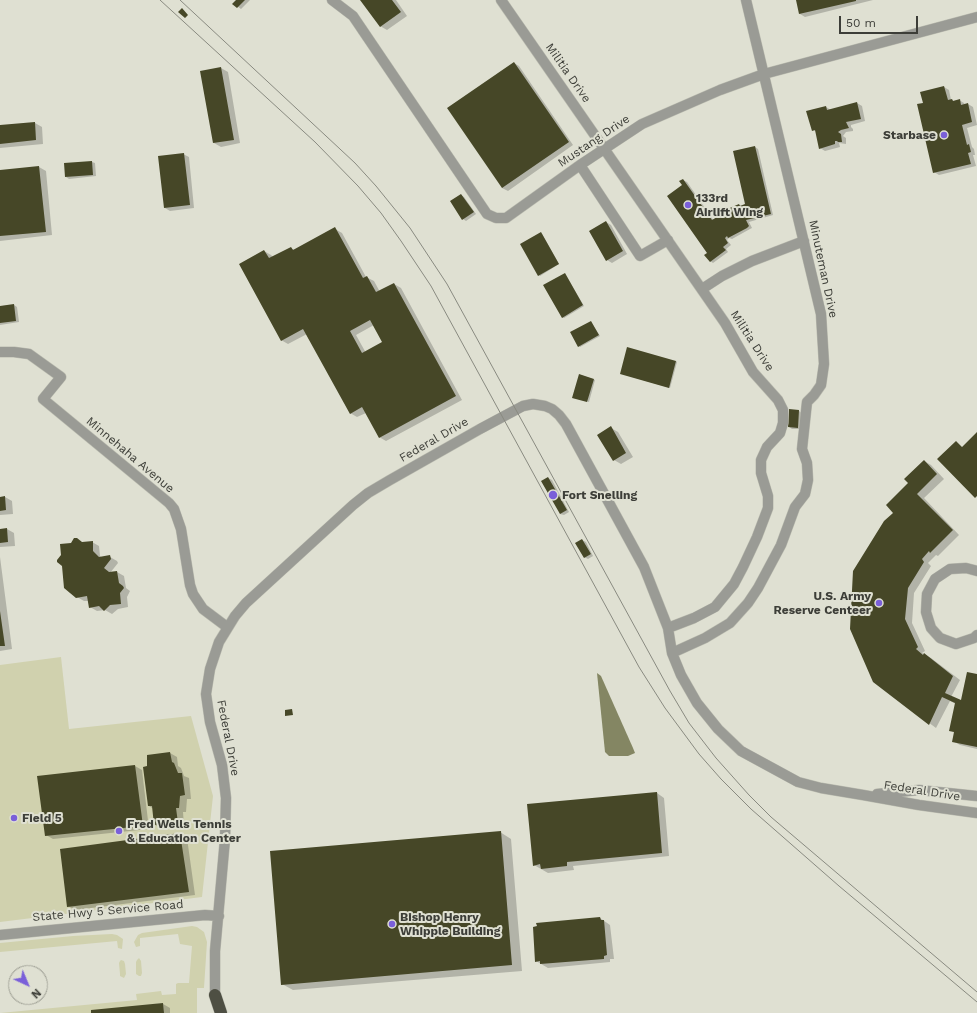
<!DOCTYPE html>
<style>
body{margin:0}
#map{position:relative;width:977px;height:1013px;overflow:hidden;background:#dfe0d2;font-family:"Work Sans",sans-serif}
canvas{display:block}
.north{position:absolute;left:8px;top:965px;width:40px;height:40px;box-sizing:border-box;background:#dfe0d2;border:1px solid #9e9f94;border-radius:50%;rotate:136deg;font-size:11px;font-weight:700;line-height:16px;text-align:center;color:#3d3e38}
.north::after{content:'';display:block;margin:auto;width:14px;height:18px;background:#7a5fd9;clip-path:polygon(50% 0,100% 100%,50% 72%,0 100%)}
.scale{position:absolute;left:839px;top:16px;width:79px;height:18px;box-sizing:border-box;border:2px solid #3d3e38;border-top:0;padding-left:5px;font-size:12px;line-height:14px;white-space:nowrap;color:#3d3e38;-webkit-text-stroke:3px #dfe0d2;paint-order:stroke}
</style>
<div id="map">
<canvas width="977" height="1013"></canvas>
<div class="north">N</div>
<div class="scale">50 m</div>
</div>
<script>
const ctx = document.querySelector('canvas').getContext('2d');
ctx.lineJoin = 'round';
function paint(path, color) { ctx.fillStyle = color; ctx.fill(path, 'evenodd'); }
const shape = rows => new Path2D(rows.map(r => 'M' + r).join(''));
function stroke(path, color, width, dash) { ctx.strokeStyle = color; ctx.lineWidth = width; ctx.lineCap = dash ? 'butt' : 'round'; ctx.setLineDash(dash || []); ctx.stroke(path); }
function write(font, color, halo, rows, align = 'center') {
  ctx.font = font + ' "Work Sans",sans-serif'; ctx.lineWidth = 4; ctx.setLineDash([]); ctx.textBaseline = 'middle'; ctx.strokeStyle = halo; ctx.fillStyle = color; for (const [text, x, y, turn = 0] of rows) {
    ctx.save(); ctx.translate(x, y); ctx.rotate((+turn || 0) * Math.PI / 180); ctx.textAlign = isNaN(turn) ? turn : align; if (halo) ctx.strokeText(text, 0, 0); ctx.fillText(text, 0, 0); ctx.restore();
  }
}
paint(shape([
 [61,657,69,729,191,716,213,796,202,897,0,922,0,665],
 [192,926,197,927,204,932,207,942,204,988,197,988,197,1013,164,1013,163,1003,91,1013,0,1013,137,1000,136,994,161,991,162,995,176,994,176,984,178,983,189,983,192,946,180,944,178,934,140,938,140,946,136,947,134,942,138,935,142,933],
 [112,934,117,935,123,939,122,949,118,948,117,941,0,952,0,943,73,936],
 [139,958,141,961,142,973,141,976,139,976,136,974,136,962,137,960],
 [121,960,124,961,125,964,126,974,124,978,120,976,120,974,119,963,120,961]
]), '#d0d1ae');
paint(shape([
 [597,673,601,676,633,748,635,753,628,756,609,756,605,752]
]), '#848663');
paint(shape([
 [238,0,250,0,241,9,234,4],
 [362,0,396,0,407,16,387,30,380,26],
 [797,0,873,0,805,17,800,14],
 [514,63,519,66,573,145,508,191,502,188],
 [221,68,228,72,240,143,221,147,214,143],
 [944,87,949,90,951,100,954,101,959,100,964,103,965,105,968,104,973,107,977,125,967,128,972,147,974,149,975,155,973,155,976,166,939,175,934,172,924,104],
 [857,103,862,106,865,121,851,125,851,127,853,129,853,131,846,132,843,136,846,138,846,144,839,143,840,147,825,151,820,148,817,132,813,130,826,107,831,110],
 [35,123,42,127,43,144,0,148,0,126],
 [755,147,758,149,773,215,749,222,752,228,750,229,732,239,729,238,727,240,731,245,726,249,728,252,713,263,710,261,709,253,683,185,683,180,687,182,714,221,739,205,742,206,746,204],
 [183,154,189,157,194,208,170,211,165,208],
 [92,162,95,163,96,176,69,179,66,177],
 [39,167,46,171,52,235,0,241,0,171],
 [461,195,464,197,476,214,466,221,463,219],
 [606,222,611,225,627,254,612,263,607,260],
 [335,229,342,233,366,277,374,281,380,292,394,284,401,288,462,400,386,441,379,437,366,413,357,417,350,413,307,334,288,344,281,340,264,251,271,255,273,257,290,248,295,250],
 [374,325,384,343,366,353,356,335],
 [542,234,559,264,540,276,539,275],
 [565,274,584,306,564,318,562,317],
 [14,305,17,307,19,322,0,325,0,313,2,306],
 [591,322,600,336,580,347,579,346],
 [676,361,677,362,670,388,622,374],
 [580,375,595,380,589,402,574,398],
 [790,411,799,411,802,413,801,429,792,429,789,427],
 [611,428,618,432,633,457,621,464,614,460],
 [924,461,931,465,944,479,924,498,959,535,938,556,936,555,928,563,931,566,914,593,912,623,925,651,922,653,931,658,960,680,951,697,961,702,977,676,977,749,960,745,953,741,955,733,950,730,956,704,950,701,936,728,874,682,895,513,910,483],
 [548,478,552,480,569,512,564,515,560,514],
 [5,497,12,501,13,514,0,515,0,498],
 [7,529,14,533,15,546,0,547,0,530],
 [582,540,586,542,593,556,588,559,584,557],
 [92,542,99,546,100,556,101,557,110,557,117,561,118,563,110,573,117,572,124,576,126,588,130,591,127,597,128,607,118,609,112,614,105,610,97,611,90,607,88,601,84,601,77,597,83,543],
 [0,557,12,649,0,651],
 [170,753,177,757,178,766,181,768,184,776,189,778,191,799,187,799,186,812,183,812,184,826,162,829,155,825,154,809,149,806],
 [135,766,142,770,149,829,53,839,46,835],
 [657,793,664,798,669,856,573,866,574,870,548,873,534,865,528,805],
 [500,832,511,839,522,971,293,990,282,984],
 [180,834,187,838,195,895,75,910,68,906],
 [600,918,610,925,614,959,610,959,610,962,548,968,536,961],
 [163,1004,170,1008,170,1013,92,1013]
]), '#0003');
paint(shape([
 [236,0,245,0,237,8,232,4],
 [360,0,392,0,401,12,380,27],
 [796,0,856,0,856,1,799,14],
 [182,8,188,15,185,18,178,12],
 [514,62,569,142,502,188,447,108],
 [221,67,234,140,213,143,200,71],
 [944,86,948,100,952,99,953,101,960,99,961,105,968,103,972,122,962,125,967,145,969,144,971,152,968,153,971,164,933,173,917,104,923,103,920,92],
 [857,102,861,119,846,122,849,128,841,130,838,132,841,134,842,142,838,142,837,141,835,141,835,144,819,149,815,130,812,131,806,111,826,106,827,110],
 [35,122,36,140,0,144,0,125],
 [755,146,771,214,746,220,749,226,747,228,728,238,727,236,725,238,728,243,723,247,726,250,710,262,704,255,707,253,667,196,682,185,679,181,683,179,712,220,717,217,716,214,739,204,740,206,745,204,733,151],
 [184,153,190,205,164,208,158,156],
 [92,161,93,175,65,177,64,163],
 [39,166,46,232,0,236,0,170],
 [461,194,474,212,462,220,450,201],
 [606,221,623,251,606,261,589,231],
 [335,227,363,278,367,276,376,292,394,283,456,396,379,438,362,407,350,414,303,329,281,341,239,264,264,250,269,258,291,247,293,250],
 [370,320,382,342,362,353,350,331],
 [541,232,559,264,538,276,520,244],
 [565,273,583,305,562,318,543,285],
 [14,304,16,321,0,323,0,306],
 [591,321,599,335,578,347,570,332],
 [627,347,676,361,669,388,620,374],
 [579,374,594,379,587,402,572,398],
 [789,409,799,410,798,428,788,427],
 [611,426,626,453,613,461,597,435],
 [977,432,977,496,975,498,937,459,956,441,962,447],
 [924,460,937,474,917,494,953,530,930,553,929,551,922,559,924,562,908,588,905,619,918,647,916,649,923,655,924,653,953,676,945,693,961,700,967,672,977,674,977,747,952,742,954,732,949,731,955,703,942,697,929,725,873,682,850,629,853,571,884,521,893,513,886,505,908,483,904,479],
 [548,477,567,510,560,514,541,481],
 [5,496,6,510,0,511,0,497],
 [7,528,8,542,0,543,0,529],
 [74,538,77,538,82,542,93,541,93,551,99,557,110,555,111,559,104,568,109,572,117,571,119,583,123,586,124,588,120,593,121,604,110,605,104,611,99,606,89,608,87,596,76,598,64,588,62,566,57,562,57,560,61,555,60,544,71,543],
 [582,539,591,554,584,558,575,543],
 [0,611,5,646,0,646],
 [292,709,293,715,285,716,285,710],
 [170,752,172,762,174,763,178,773,182,773,185,795,180,796,179,808,176,808,178,823,154,825,152,806,148,806,143,767,147,766,147,755],
 [135,765,143,826,45,836,37,776],
 [657,792,662,853,567,862,567,866,541,869,540,864,533,866,527,804],
 [501,831,512,965,281,985,270,851],
 [180,833,189,892,67,907,60,849],
 [600,917,601,920,604,920,607,955,604,956,604,959,540,964,540,961,535,962,533,927,537,926,536,923],
 [163,1003,164,1013,91,1013,91,1010]
]), '#464727');
const minor = shape([
 [332,0,353,16,487,214,496,218,506,218,580,165,642,124,720,90,764,74,977,17],
 [501,0,725,323,753,372,778,400,783,410,783,423,780,433,767,447,761,460,761,473,768,496,768,508,757,537,743,567,734,584,715,607,694,618,668,628],
 [580,165,640,256,668,240],
 [702,289,722,276,752,261,804,241],
 [0,352,14,352,29,354,61,377,43,399,169,503,174,509,181,529,190,585,193,594,203,609,227,627],
 [977,571,966,568,950,569,935,579,927,594,926,612,931,628,940,638,956,644,974,638,977,635],
 [672,653,705,638,730,623,748,603,758,588,781,545,795,507,805,494,808,480,807,463,802,449,807,402,814,395,821,385,824,364,821,314,746,0],
 [877,794,919,790,977,796],
 [0,935,205,915,219,916],
 [215,995,215,951,225,839,226,798,222,765,210,722,206,694,210,669,219,642,235,616,246,603,353,505,368,493,390,480,480,429,523,406,533,404,545,406,552,409,559,415,566,424,644,567,668,628,672,653,681,675,697,703,718,729,741,751,798,782,821,788,863,795,919,805,977,813]
]);
const highway = shape([
 [215,995,221,1013]
]);
stroke(minor, '#bbbcb0', 11);
stroke(highway, '#bbbcb0', 13);
stroke(minor, '#9a9b95', 10);
stroke(highway, '#4e4f43', 12);
stroke(shape([
 [160,0,315,142,358,186,381,213,401,241,431,286,639,667,665,708,699,754,721,779,751,809,839,886,977,1002],
 [180,0,355,163,376,186,410,228,447,284,670,691,689,723,716,758,749,795,771,817,977,992]
]), '#898a80', 1);
for (const [x, y, r, color] of [
 [944,135,4,"#7a5fd9"],
 [688,205,4,"#7a5fd9"],
 [553,495,5,"#7a5fd9"],
 [879,603,4,"#7a5fd9"],
 [14,818,4,"#7a5fd9"],
 [119,831,4,"#7a5fd9"],
 [392,924,4,"#7a5fd9"]
]) { const dot = new Path2D(); dot.arc(x, y, r, 0, 2 * Math.PI); ctx.fillStyle = color; ctx.fill(dot); stroke(dot, '#dfe0d2', 1.5); }
write('12px', '#3d3e38', '#dfe0d2', [
 ["Militia Drive",568,73,55],
 ["Mustang Drive",594,141,-34],
 ["Minuteman Drive",823,269,78],
 ["Militia Drive",752,341,57],
 ["Federal Drive",434,440,-30],
 ["Minnehaha Avenue",130,455,40],
 ["Federal Drive",228,738,79],
 ["Federal Drive",922,791,9],
 ["State Hwy 5 Service Road",108,911,-5]
]);
write('bold 12px', '#3d3e38', '#dfe0d2', [
 ["Starbase",936,135,"right"],
 ["133rd",696,198],
 ["Airlift Wing",696,212],
 ["Fort Snelling",562,495],
 ["U.S. Army",871,596,"right"],
 ["Reserve Centeer",871,610,"right"],
 ["Field 5",22,818],
 ["Fred Wells Tennis",127,824],
 ["& Education Center",127,838],
 ["Bishop Henry",400,917],
 ["Whipple Building",400,931]
], 'left');
</script>
